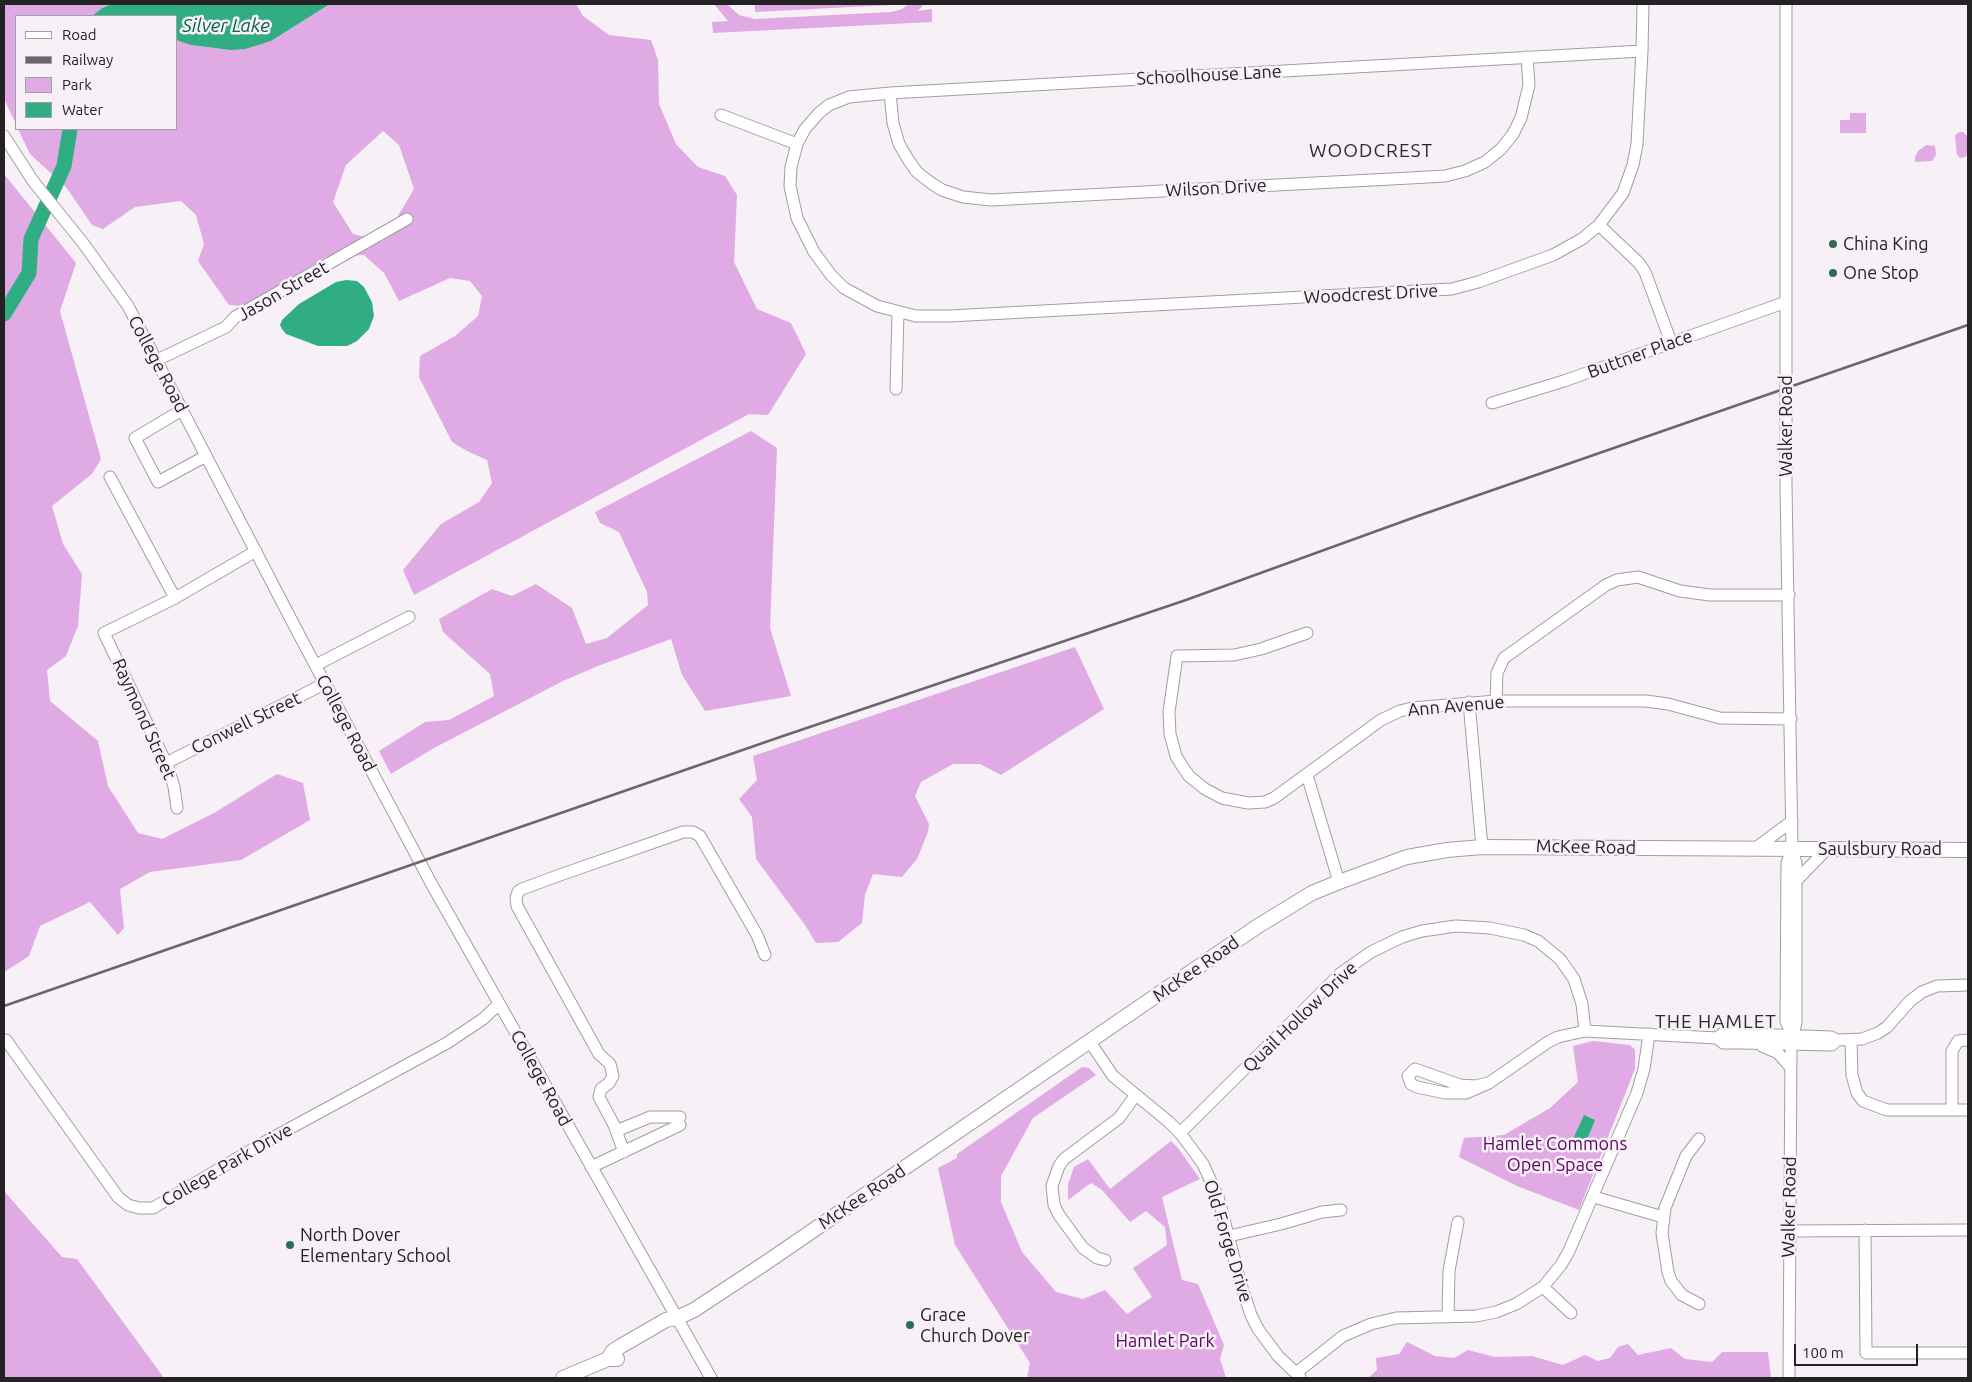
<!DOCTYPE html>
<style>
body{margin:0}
#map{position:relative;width:1972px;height:1382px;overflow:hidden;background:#f7f1f7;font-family:Ubuntu,sans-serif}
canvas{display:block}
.frame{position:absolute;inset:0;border:5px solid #242224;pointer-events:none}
.legend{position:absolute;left:15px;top:15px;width:162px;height:115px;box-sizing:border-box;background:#f7f1f7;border:1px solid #a39ea3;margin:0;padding:6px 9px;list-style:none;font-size:15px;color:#242224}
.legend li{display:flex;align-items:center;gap:10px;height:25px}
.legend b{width:25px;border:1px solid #a39ea3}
.scale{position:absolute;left:1794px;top:1344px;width:124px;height:22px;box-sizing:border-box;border:2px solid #242224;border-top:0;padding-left:6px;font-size:15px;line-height:18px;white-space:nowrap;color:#242224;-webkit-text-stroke:4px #f7f1f7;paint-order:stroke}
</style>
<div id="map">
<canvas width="1972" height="1382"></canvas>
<div class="frame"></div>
<ul class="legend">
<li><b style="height:6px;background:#fff"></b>Road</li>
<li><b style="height:6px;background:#6a666a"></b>Railway</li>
<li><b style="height:14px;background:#e0aae4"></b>Park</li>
<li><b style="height:14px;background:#30ad82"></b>Water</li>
</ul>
<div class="scale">100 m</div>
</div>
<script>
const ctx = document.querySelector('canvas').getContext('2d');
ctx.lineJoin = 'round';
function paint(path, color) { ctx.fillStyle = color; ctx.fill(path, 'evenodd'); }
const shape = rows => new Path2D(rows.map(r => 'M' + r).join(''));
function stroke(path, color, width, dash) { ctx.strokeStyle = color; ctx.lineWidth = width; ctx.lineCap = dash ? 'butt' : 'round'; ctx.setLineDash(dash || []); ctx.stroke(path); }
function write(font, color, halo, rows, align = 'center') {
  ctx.font = font + ' Ubuntu,sans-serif'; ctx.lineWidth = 5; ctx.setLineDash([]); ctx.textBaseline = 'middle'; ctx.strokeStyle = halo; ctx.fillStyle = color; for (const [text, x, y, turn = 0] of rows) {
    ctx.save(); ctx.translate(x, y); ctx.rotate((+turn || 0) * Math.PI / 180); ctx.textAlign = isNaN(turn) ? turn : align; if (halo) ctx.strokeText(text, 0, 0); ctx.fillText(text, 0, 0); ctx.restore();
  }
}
paint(shape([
 [4,4,112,4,102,8,92,16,16,16,16,124,4,99],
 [330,4,576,4,583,16,609,35,651,40,658,60,659,104,676,144,698,167,725,176,737,195,734,262,757,309,791,323,806,354,768,415,749,414,414,595,403,570,441,524,479,502,492,483,487,460,467,451,452,442,419,377,420,356,455,336,478,316,482,296,470,281,450,278,399,301,384,273,364,255,326,257,244,306,229,305,198,261,204,244,196,215,181,201,135,207,103,229,92,225,66,187,30,154,18,129,176,129,176,39,191,45,230,50,271,41],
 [383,131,399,145,414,189,383,241,353,234,333,202,346,165],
 [714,4,727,4,739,15,755,19,891,12,902,9,909,4,924,4,918,11,932,9,932,22,713,33,712,22,728,21],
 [755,4,891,4,891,5,755,12],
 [1850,113,1866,113,1866,133,1840,133,1840,120,1850,120],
 [1959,132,1963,132,1967,136,1968,154,1965,157,1960,158,1957,155,1955,135],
 [1926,145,1935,146,1936,155,1932,161,1915,162,1915,157,1918,151],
 [4,174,76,263,60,311,101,459,92,474,52,506,63,544,82,574,78,626,66,656,47,670,50,701,98,741,108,786,138,833,162,839,214,813,277,774,303,783,310,820,241,860,150,872,120,889,124,928,118,935,90,902,40,926,29,956,4,972],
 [751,431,777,448,770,628,791,696,705,711,682,675,671,639,598,666,563,681,434,748,391,774,379,751,425,722,449,720,494,696,490,674,443,632,439,619,492,589,512,596,536,584,572,608,586,644,607,638,648,605,647,592,619,532,600,523,595,512],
 [1075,647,1104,709,1001,775,980,764,953,764,921,782,915,796,929,824,928,832,917,859,902,877,873,874,865,895,862,923,838,942,816,943,805,925,756,859,752,817,739,799,757,780,753,756],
 [1593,1041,1630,1045,1635,1050,1635,1069,1579,1210,1517,1186,1459,1157,1464,1138,1504,1135,1550,1108,1578,1082,1573,1046],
 [1082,1067,1089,1068,1096,1075,1033,1118,1001,1176,1001,1202,1022,1252,1056,1292,1083,1299,1105,1290,1127,1314,1149,1299,1152,1297,1133,1268,1167,1245,1165,1227,1146,1211,1130,1222,1102,1190,1091,1183,1068,1200,1068,1184,1074,1167,1088,1159,1110,1189,1171,1141,1178,1148,1200,1179,1162,1197,1182,1280,1198,1284,1224,1345,1220,1359,1226,1378,1027,1378,1030,1363,955,1245,938,1168,957,1158,957,1154],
 [4,1191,62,1257,77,1259,164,1378,4,1378],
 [1407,1342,1435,1356,1454,1358,1468,1350,1495,1357,1532,1356,1563,1365,1585,1355,1598,1361,1610,1358,1618,1347,1628,1344,1638,1355,1671,1348,1685,1359,1712,1362,1722,1352,1768,1352,1771,1378,1368,1378,1377,1370,1376,1358,1399,1354]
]), '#e0aae4');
paint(shape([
 [112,4,330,4,271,41,245,49,230,50,191,45,179,41,176,39,176,16,92,16,102,8],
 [346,280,357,281,364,287,372,302,374,316,369,329,357,341,347,346,318,346,286,334,282,329,280,325,282,320,299,304,336,282],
 [1584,1115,1595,1120,1586,1142,1574,1137]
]), '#30ad82');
stroke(shape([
 [4,314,29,273,31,239,64,166,70,129]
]), '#30ad82', 15);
const minor = shape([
 [1786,4,1786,485,1792,849,1796,863,1796,1022,1791,1045,1789,1378],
 [1642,51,890,93,849,97,829,105,819,113,805,129,797,144,791,167,790,186,797,218,814,252,831,275,844,288,877,306,916,316,950,316,1452,289,1478,282,1553,255,1582,239,1599,225,1623,193,1633,165,1637,144,1642,51,1643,4],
 [890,93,893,123,899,144,909,161,917,172,931,183,942,190,963,197,991,200,1410,178,1445,176,1465,171,1485,162,1501,149,1513,134,1521,118,1529,85,1527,57],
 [721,115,797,144],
 [4,136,33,181,83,243,128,306,295,627,431,883,711,1378],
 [1599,225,1639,263,1645,272,1671,342],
 [157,360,226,327,235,317,407,219],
 [896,389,898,313],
 [1492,403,1564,381,1786,302],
 [182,410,135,438,158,482,206,456],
 [110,477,175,598],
 [1307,633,1261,649,1234,655,1177,656,1169,712,1170,734,1176,756,1182,766,1189,776,1205,789,1222,798,1248,803,1265,802,1274,798,1381,720,1400,711,1412,708,1496,701,1646,701,1668,704,1720,718,1791,719],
 [316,665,409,617],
 [1496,701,1497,673,1504,658,1606,585,1617,580,1638,577,1680,591,1710,595,1789,595],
 [1469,702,1482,847],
 [166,763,326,683],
 [1307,775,1339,882],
 [177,808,174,787,168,767,104,633,175,598,256,551],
 [1756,848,1792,821],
 [1796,881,1827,849],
 [1792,1035,1786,1021,1787,863,1792,849],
 [1717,1038,1723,1033,1831,1037,1837,1040,1862,1039,1878,1033,1887,1027,1910,1001,1922,992,1937,986,1968,985],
 [6,1040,118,1197,128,1205,139,1208,153,1208,263,1143,447,1043,483,1019,499,1004],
 [1851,1040,1852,1075,1857,1093,1863,1101,1887,1110,1968,1110],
 [1090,1042,1113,1076,1169,1122,1180,1133,1203,1164,1218,1197,1241,1285,1251,1315,1258,1329,1278,1356,1300,1377],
 [1762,1046,1778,1053,1791,1068],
 [1489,1083,1475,1086,1460,1085,1415,1069,1408,1076,1411,1084,1417,1087,1445,1093,1466,1093,1489,1083,1548,1042,1558,1037,1585,1031,1717,1038,1723,1043,1741,1043,1832,1045,1837,1040],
 [1952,1110,1952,1051,1958,1041,1968,1040],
 [616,1131,650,1117,680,1117],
 [1180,1133,1341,973,1371,952,1402,937,1422,931,1456,926,1490,928,1524,935,1538,941,1560,959,1574,979,1582,1004,1585,1031],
 [1699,1139,1686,1156,1665,1208,1662,1233,1668,1272,1671,1281,1682,1295,1699,1304],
 [624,1152,614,1125,599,1097,601,1089,609,1083,613,1076,610,1064,599,1054,517,906,516,898,518,892,522,889,560,875,683,832,693,832,700,836,757,935,765,955],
 [591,1167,680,1125],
 [1594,1197,1663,1217],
 [1865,1230,1866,1353,1968,1353],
 [1789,1231,1968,1230],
 [1229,1236,1281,1224,1322,1212,1341,1210],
 [1105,1260,1097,1258,1083,1248,1059,1215,1054,1205,1052,1186,1059,1166,1064,1159,1119,1118,1135,1096],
 [1543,1287,1571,1313],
 [1448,1317,1449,1271,1458,1222],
 [1296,1373,1343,1336,1371,1324,1396,1318,1476,1316,1496,1312,1516,1304,1543,1287,1561,1265,1569,1251,1637,1093,1644,1069,1649,1034]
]);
const major = shape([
 [608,1359,613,1351,621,1346,666,1320,677,1318,694,1310,764,1264,1258,926,1312,893,1339,882,1407,857,1447,850,1482,847,1968,850],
 [563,1378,608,1359,617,1359]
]);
stroke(minor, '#a39da3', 13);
stroke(major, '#a39da3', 16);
stroke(minor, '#fff', 11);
stroke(major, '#fff', 14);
stroke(shape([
 [4,1006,783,736,1186,600,1418,516,1968,325]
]), '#6a666a', 2.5);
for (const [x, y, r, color] of [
 [1833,244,5,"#316b54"],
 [1833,273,5,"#316b54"],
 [290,1245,5,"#316b54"],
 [910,1325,5,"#316b54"]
]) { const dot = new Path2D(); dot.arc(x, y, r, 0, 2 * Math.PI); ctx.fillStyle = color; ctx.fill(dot); stroke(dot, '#f7f1f7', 2); }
write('18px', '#242224', '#f7f1f7', [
 ["Schoolhouse Lane",1209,75,-3],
 ["Wilson Drive",1216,188,-3],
 ["Jason Street",283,291,-30],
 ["Woodcrest Drive",1371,294,-3],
 ["Buttner Place",1640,354,-20],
 ["College Road",158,364,62],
 ["Walker Road",1786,426,-90],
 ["Ann Avenue",1456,706,-5],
 ["Raymond Street",144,719,66],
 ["Conwell Street",246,723,-26],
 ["College Road",346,723,62],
 ["McKee Road",1586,847,1],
 ["Saulsbury Road",1880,849],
 ["McKee Road",1196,969,-35],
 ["Quail Hollow Drive",1300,1017,-44],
 ["College Road",541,1078,61],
 ["College Park Drive",227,1165,-30],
 ["McKee Road",862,1197,-34],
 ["Walker Road",1789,1207,-89],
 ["Old Forge Drive",1228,1241,73]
]);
write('18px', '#242224', '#f7f1f7', [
 ["China King",1843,244],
 ["One Stop",1843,273],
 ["North Dover",300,1235],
 ["Elementary School",300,1256],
 ["Grace",920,1315],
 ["Church Dover",920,1336]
], 'left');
write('18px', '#5b0363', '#f7f1f7', [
 ["Hamlet Commons",1555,1144],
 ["Open Space",1555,1165],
 ["Hamlet Park",1165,1341]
]);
write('italic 19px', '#006447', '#f7f1f7', [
 ["Silver Lake",226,26]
]);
ctx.letterSpacing = '1px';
write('19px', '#2d292e', '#f7f1f7', [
 ["WOODCREST",1371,151],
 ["THE HAMLET",1716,1022]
]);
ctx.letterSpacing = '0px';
</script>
